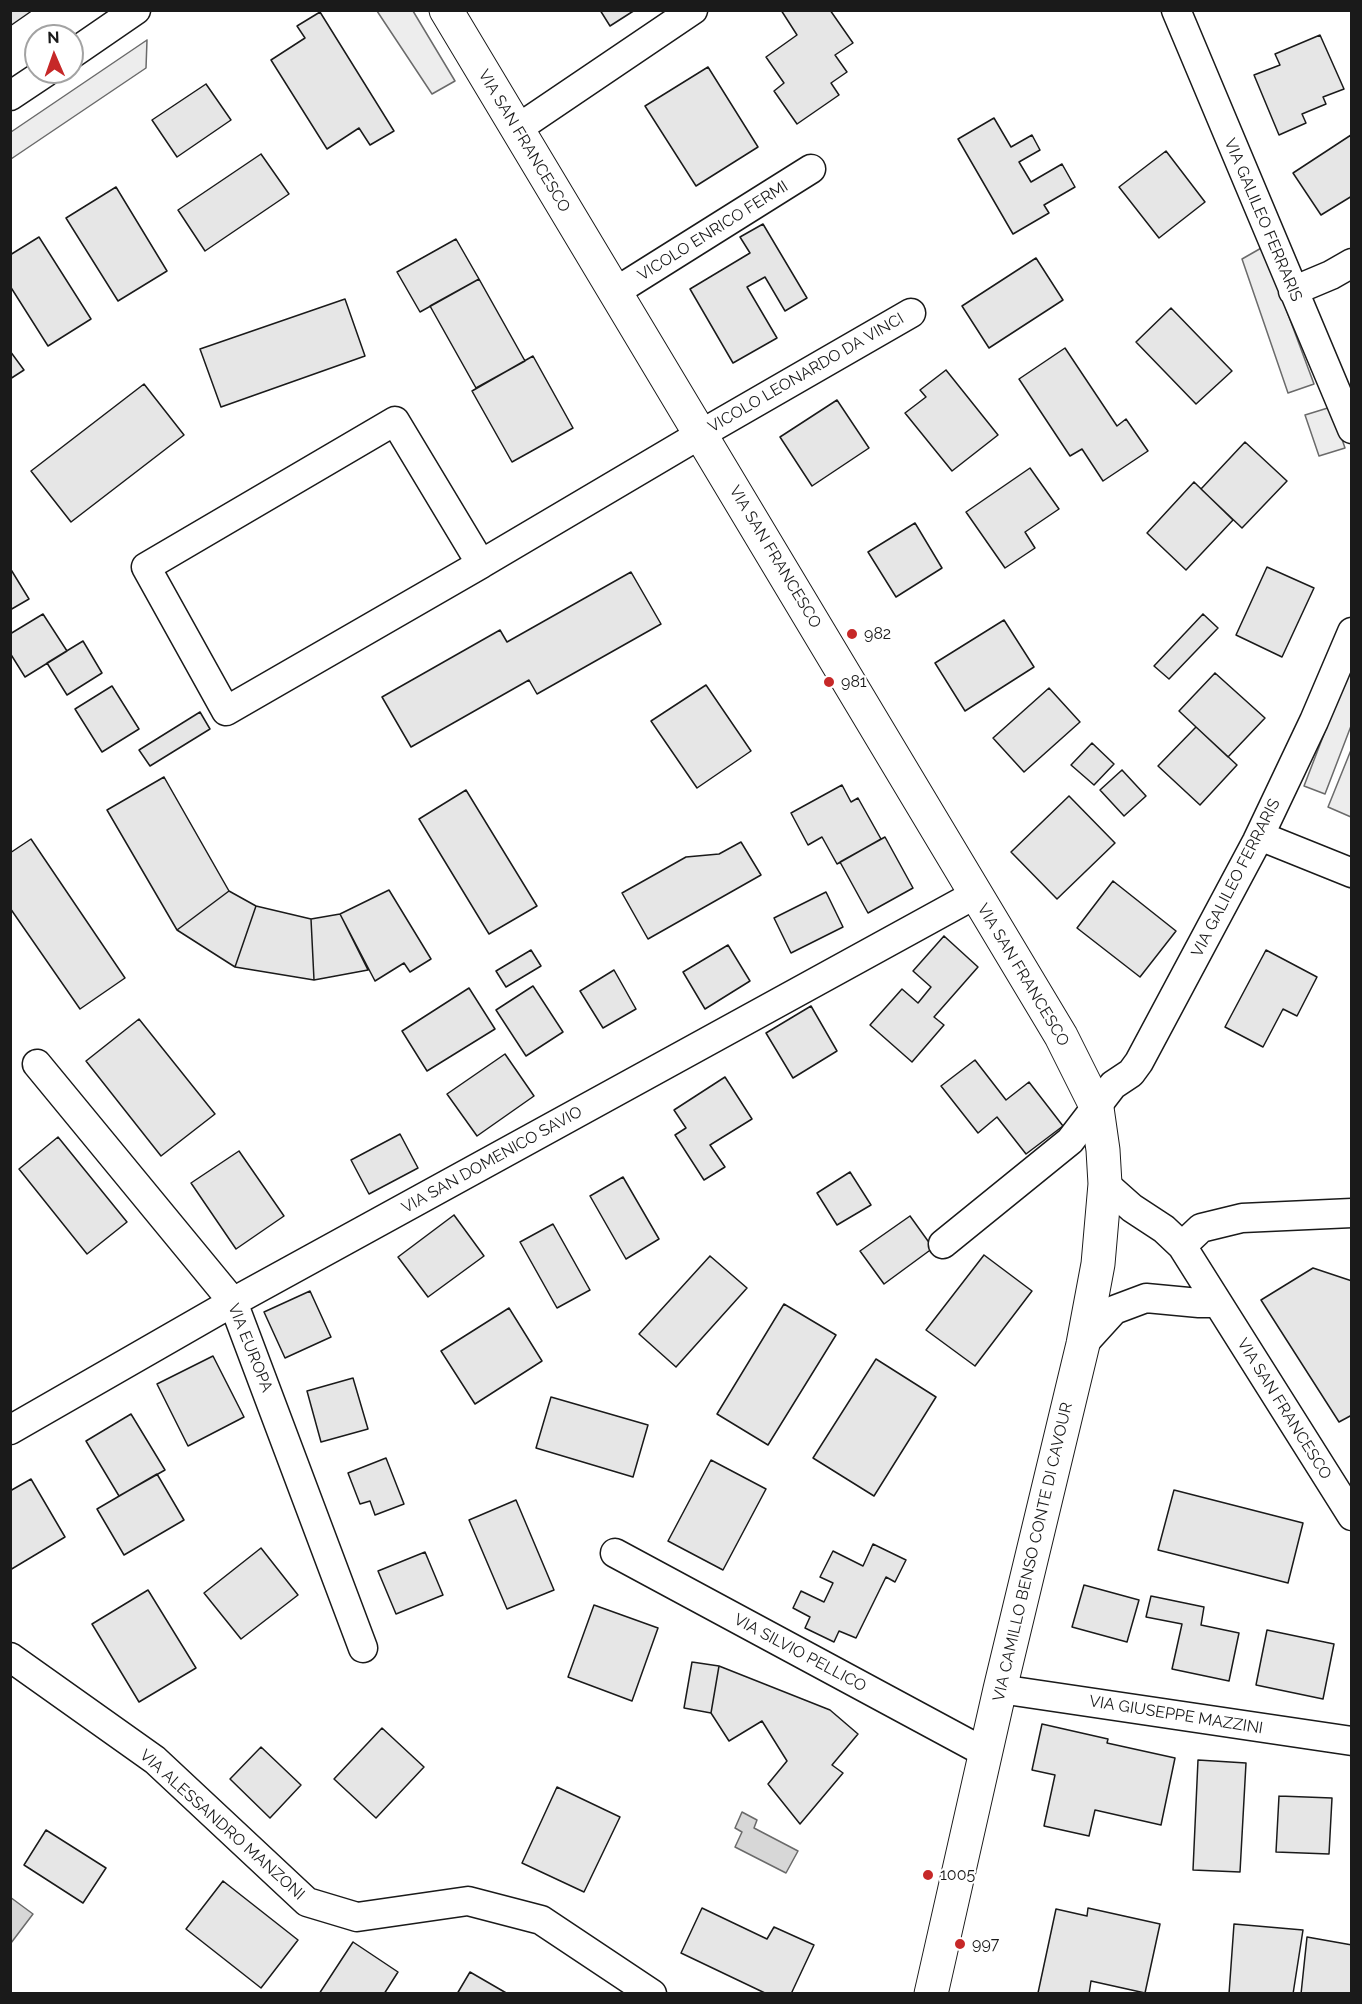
<!DOCTYPE html>
<style>
body{margin:0}
#map{position:relative;width:1362px;height:2004px;overflow:hidden;background:#fff;font-family:Raleway,sans-serif}
canvas{display:block}
.frame{position:absolute;inset:0;border:12px solid #1a1a1a;pointer-events:none}
.north{position:absolute;left:24px;top:24px;width:60px;height:60px;box-sizing:border-box;background:#fff;border:2px solid #a3a3a3;border-radius:50%;rotate:358deg;font-size:16px;font-weight:700;line-height:24px;text-align:center;color:#1a1a1a}
.north::after{content:'';display:block;margin:auto;width:21px;height:27px;background:#c62828;clip-path:polygon(50% 0,100% 100%,50% 72%,0 100%)}
</style>
<div id="map">
<canvas width="1362" height="2004"></canvas>
<div class="frame"></div>
<div class="north">N</div>
</div>
<script>
const ctx = document.querySelector('canvas').getContext('2d');
ctx.lineJoin = 'round';
function paint(path, color) { ctx.fillStyle = color; ctx.fill(path, 'evenodd'); }
const shape = rows => new Path2D(rows.map(r => 'M' + r).join(''));
function stroke(path, color, width, dash) { ctx.strokeStyle = color; ctx.lineWidth = width; ctx.lineCap = dash ? 'butt' : 'round'; ctx.setLineDash(dash || []); ctx.stroke(path); }
function write(font, color, halo, rows, align = 'center') {
  ctx.font = font + ' Raleway,sans-serif'; ctx.lineWidth = 4.5; ctx.setLineDash([]); ctx.textBaseline = 'middle'; ctx.strokeStyle = halo; ctx.fillStyle = color; for (const [text, x, y, turn = 0] of rows) {
    ctx.save(); ctx.translate(x, y); ctx.rotate((+turn || 0) * Math.PI / 180); ctx.textAlign = isNaN(turn) ? turn : align; if (halo) ctx.strokeText(text, 0, 0); ctx.fillText(text, 0, 0); ctx.restore();
  }
}
const built = shape([
 [377,11,413,11,455,81,432,94,377,11],
 [147,40,146,68,11,159,11,132,147,40],
 [1263,247,1314,384,1288,393,1242,259,1263,247],
 [1331,407,1345,448,1319,456,1305,415,1331,407],
 [1351,664,1351,726,1325,794,1304,786,1351,664],
 [1351,750,1351,817,1328,807,1351,750]
]);
paint(built, '#ededed');
stroke(built, '#6a6a6a', 1.5);
const water = shape([
 [742,1812,757,1820,754,1828,798,1851,786,1873,735,1847,742,1832,735,1828,742,1812],
 [10,1897,33,1914,11,1943,10,1943,10,1897]
]);
paint(water, '#d7d7d7');
stroke(water, '#6a6a6a', 1.5);
const building = shape([
 [10,10,33,10,10,26,10,10],
 [600,10,635,10,610,26,600,10],
 [781,10,830,10,853,43,835,55,847,72,831,83,839,95,797,124,774,91,784,83,766,57,797,35,781,10],
 [320,12,394,131,370,145,359,128,327,149,271,60,305,38,297,26,320,12],
 [1320,35,1344,89,1323,97,1326,104,1302,114,1306,123,1279,135,1254,75,1280,65,1275,54,1320,35],
 [708,67,758,147,696,186,645,106,708,67],
 [206,84,231,120,177,157,152,120,206,84],
 [994,118,1011,147,1032,135,1040,150,1019,162,1031,182,1062,164,1075,187,1044,205,1049,213,1013,234,958,139,994,118],
 [1351,135,1352,196,1321,215,1293,173,1351,135],
 [1166,151,1205,202,1159,238,1119,187,1166,151],
 [261,154,289,194,205,251,178,210,261,154],
 [116,187,167,271,118,301,66,218,116,187],
 [763,224,807,298,785,311,765,277,747,287,777,338,733,363,690,289,750,253,740,237,763,224],
 [39,237,91,319,48,346,10,286,10,255,39,237],
 [456,239,479,279,420,312,397,272,456,239],
 [1036,258,1063,300,989,348,962,306,1036,258],
 [479,279,525,361,476,388,430,306,479,279],
 [345,299,365,356,221,407,200,349,345,299],
 [1171,308,1232,371,1196,404,1136,342,1171,308],
 [1065,348,1117,426,1126,419,1148,451,1103,481,1082,449,1070,456,1019,379,1065,348],
 [10,351,24,370,10,379,10,351],
 [533,356,573,428,512,462,472,391,533,356],
 [946,370,998,435,952,471,905,413,926,397,920,390,946,370],
 [144,384,184,435,71,522,31,471,144,384],
 [837,400,869,448,812,486,780,437,837,400],
 [1245,442,1287,481,1242,528,1201,489,1245,442],
 [1030,468,1059,509,1025,532,1035,548,1005,568,966,512,1030,468],
 [1194,482,1233,520,1186,570,1147,533,1194,482],
 [915,523,942,568,896,597,868,552,915,523],
 [1267,567,1314,588,1282,657,1236,635,1267,567],
 [10,568,29,599,10,610,10,568],
 [631,572,661,624,537,694,529,680,411,747,382,697,500,630,507,642,631,572],
 [43,614,67,651,25,677,10,653,10,634,43,614],
 [1203,614,1218,628,1169,679,1154,666,1203,614],
 [1004,620,1034,667,965,711,935,663,1004,620],
 [83,641,102,673,67,695,47,663,83,641],
 [1215,673,1265,718,1228,757,1179,711,1215,673],
 [706,685,751,751,697,788,651,721,706,685],
 [112,686,139,729,102,752,75,709,112,686],
 [1049,688,1080,722,1024,772,993,738,1049,688],
 [200,712,210,729,150,766,139,750,200,712],
 [1196,727,1237,765,1200,805,1158,766,1196,727],
 [1092,743,1114,764,1094,785,1071,765,1092,743],
 [1122,770,1146,796,1124,816,1100,790,1122,770],
 [164,777,229,891,177,930,107,810,164,777],
 [842,785,851,802,858,798,881,839,837,864,822,837,808,845,791,813,842,785],
 [466,790,537,906,489,934,419,819,466,790],
 [1069,796,1115,843,1057,899,1011,852,1069,796],
 [885,837,913,888,868,913,840,862,885,837],
 [31,839,125,978,80,1009,10,908,10,853,31,839],
 [741,842,761,875,648,939,622,893,686,857,719,854,741,842],
 [1113,881,1176,931,1140,977,1077,928,1113,881],
 [389,890,431,959,410,972,404,963,375,981,340,914,389,890],
 [229,891,256,906,235,967,177,930,229,891],
 [826,892,843,927,791,953,774,918,826,892],
 [256,906,311,919,314,980,235,967,256,906],
 [340,914,368,970,314,980,311,919,340,914],
 [944,936,978,967,934,1017,944,1025,912,1062,870,1025,902,989,918,1003,931,987,913,971,944,936],
 [728,945,750,981,705,1009,683,972,728,945],
 [531,950,541,966,506,987,496,971,531,950],
 [1266,950,1317,977,1297,1016,1283,1009,1263,1047,1225,1027,1266,950],
 [614,970,636,1009,603,1028,580,991,614,970],
 [533,986,563,1032,526,1056,496,1010,533,986],
 [469,988,495,1029,427,1071,402,1031,469,988],
 [811,1006,837,1051,793,1078,766,1033,811,1006],
 [139,1019,215,1114,161,1156,86,1061,139,1019],
 [505,1054,534,1096,477,1136,447,1094,505,1054],
 [975,1060,1006,1100,1029,1082,1063,1126,1026,1154,997,1117,978,1133,941,1086,975,1060],
 [725,1077,752,1119,710,1145,725,1167,704,1180,675,1135,686,1128,674,1110,725,1077],
 [400,1134,418,1168,369,1194,351,1160,400,1134],
 [58,1137,127,1222,87,1254,19,1169,58,1137],
 [239,1151,284,1216,236,1249,191,1183,239,1151],
 [850,1172,871,1205,837,1225,817,1193,850,1172],
 [623,1177,659,1239,626,1259,590,1196,623,1177],
 [454,1215,484,1256,428,1297,398,1257,454,1215],
 [910,1216,933,1248,884,1284,860,1251,910,1216],
 [553,1224,590,1290,557,1308,520,1242,553,1224],
 [984,1255,1032,1291,975,1366,926,1330,984,1255],
 [710,1256,747,1288,676,1367,639,1334,710,1256],
 [1313,1268,1352,1281,1352,1415,1339,1422,1261,1300,1313,1268],
 [310,1291,331,1337,285,1358,264,1312,310,1291],
 [784,1304,836,1335,768,1445,717,1414,784,1304],
 [509,1308,542,1361,475,1404,441,1351,509,1308],
 [213,1356,244,1417,188,1446,157,1384,213,1356],
 [876,1359,936,1397,874,1496,813,1458,876,1359],
 [353,1378,368,1429,321,1442,307,1391,353,1378],
 [551,1397,648,1425,633,1477,536,1448,551,1397],
 [131,1414,165,1470,119,1496,86,1441,131,1414],
 [386,1458,404,1504,375,1515,370,1501,360,1504,348,1473,386,1458],
 [711,1460,766,1489,723,1570,668,1541,711,1460],
 [157,1474,184,1520,124,1555,97,1509,157,1474],
 [31,1479,65,1537,10,1570,10,1491,31,1479],
 [1174,1490,1303,1523,1288,1583,1158,1550,1174,1490],
 [516,1500,554,1590,507,1609,469,1520,516,1500],
 [873,1544,906,1560,895,1582,886,1577,856,1638,839,1631,834,1642,805,1628,810,1617,793,1608,801,1591,824,1602,833,1583,820,1577,833,1551,863,1566,873,1544],
 [261,1548,298,1595,241,1639,204,1593,261,1548],
 [425,1552,443,1595,396,1614,378,1571,425,1552],
 [1084,1585,1139,1600,1127,1642,1072,1627,1084,1585],
 [148,1590,196,1668,139,1702,92,1624,148,1590],
 [1151,1596,1204,1607,1201,1625,1239,1633,1229,1681,1172,1669,1182,1624,1146,1617,1151,1596],
 [594,1605,658,1628,632,1701,568,1677,594,1605],
 [1267,1630,1334,1644,1323,1699,1256,1685,1267,1630],
 [692,1662,719,1666,711,1713,684,1708,692,1662],
 [719,1666,830,1710,858,1734,832,1765,843,1773,800,1824,768,1784,787,1761,762,1721,729,1741,711,1713,719,1666],
 [1042,1724,1108,1739,1107,1743,1175,1758,1161,1825,1095,1810,1089,1836,1044,1826,1055,1775,1032,1770,1042,1724],
 [382,1728,424,1767,376,1818,334,1779,382,1728],
 [261,1747,301,1785,270,1818,230,1779,261,1747],
 [1198,1760,1246,1763,1240,1872,1193,1870,1198,1760],
 [557,1787,620,1817,584,1892,522,1863,557,1787],
 [1279,1796,1332,1798,1329,1854,1276,1852,1279,1796],
 [46,1830,106,1868,83,1903,24,1865,46,1830],
 [223,1881,298,1940,261,1988,186,1929,223,1881],
 [702,1908,767,1939,774,1927,814,1945,791,1994,767,1994,681,1953,702,1908],
 [1088,1908,1160,1924,1145,1993,1091,1981,1089,1994,1038,1993,1056,1909,1087,1916,1088,1908],
 [1234,1924,1303,1930,1293,1994,1229,1994,1234,1924],
 [1307,1937,1352,1945,1352,1994,1301,1994,1307,1937],
 [353,1942,398,1972,384,1994,319,1994,353,1942],
 [470,1972,508,1994,457,1994,470,1972]
]);
paint(building, '#e6e6e6');
stroke(building, '#1a1a1a', 1.5);
const minor = shape([
 [1176,10,1352,429],
 [72,54,136,10],
 [10,96,46,72],
 [517,129,693,10],
 [1293,291,1331,275,1352,263],
 [615,292,811,169],
 [481,564,226,711,146,567,395,421,481,564,701,434,911,313],
 [1260,836,1352,873],
 [37,1064,233,1302,363,1648],
 [1105,1184,1132,1208,1164,1229,1182,1246,1352,1516],
 [943,1244,1070,1141,1113,1085,1131,1073,1139,1062,1257,841,1314,721,1352,632],
 [1182,1246,1201,1228,1242,1218,1352,1213],
 [1083,1344,1114,1310,1146,1298,1199,1303,1216,1303],
 [10,1430,233,1302,976,894],
 [615,1553,986,1753],
 [10,1657,155,1760,307,1902,357,1917,468,1901,541,1920,652,1994],
 [1000,1689,1352,1741]
]);
const tertiary = shape([
 [446,10,1061,1036,1097,1108,1103,1150,1105,1184,1098,1264,1083,1344,1000,1689,931,1994]
]);
stroke(minor, '#1a1a1a', 31);
stroke(tertiary, '#1a1a1a', 35);
stroke(minor, '#fff', 28);
stroke(tertiary, '#fff', 33);
for (const [x, y, r, color] of [
 [852,634,6,"#c62828"],
 [829,682,6,"#c62828"],
 [928,1875,6,"#c62828"],
 [960,1944,6,"#c62828"]
]) { const dot = new Path2D(); dot.arc(x, y, r, 0, 2 * Math.PI); ctx.fillStyle = color; ctx.fill(dot); stroke(dot, '#fff', 2); }
write('16px', '#1a1a1a', '#fff', [
 ["VIA SAN FRANCESCO",524,141,59],
 ["VIA GALILEO FERRARIS",1263,220,67],
 ["VICOLO ENRICO FERMI",713,231,-32],
 ["VICOLO LEONARDO DA VINCI",806,373,-30],
 ["VIA SAN FRANCESCO",775,557,59],
 ["VIA GALILEO FERRARIS",1236,878,-63],
 ["VIA SAN FRANCESCO",1023,975,59],
 ["VIA SAN DOMENICO SAVIO",492,1160,-29],
 ["VIA EUROPA",250,1348,68],
 ["VIA SAN FRANCESCO",1284,1409,58],
 ["VIA CAMILLO BENSO CONTE DI CAVOUR",1033,1552,-77],
 ["VIA SILVIO PELLICO",800,1653,28],
 ["VIA GIUSEPPE MAZZINI",1176,1715,9],
 ["VIA ALESSANDRO MANZONI",222,1825,42]
]);
write('16px', '#1a1a1a', '#fff', [
 ["982",864,634],
 ["981",841,682],
 ["1005",940,1875],
 ["997",972,1944]
], 'left');
</script>
